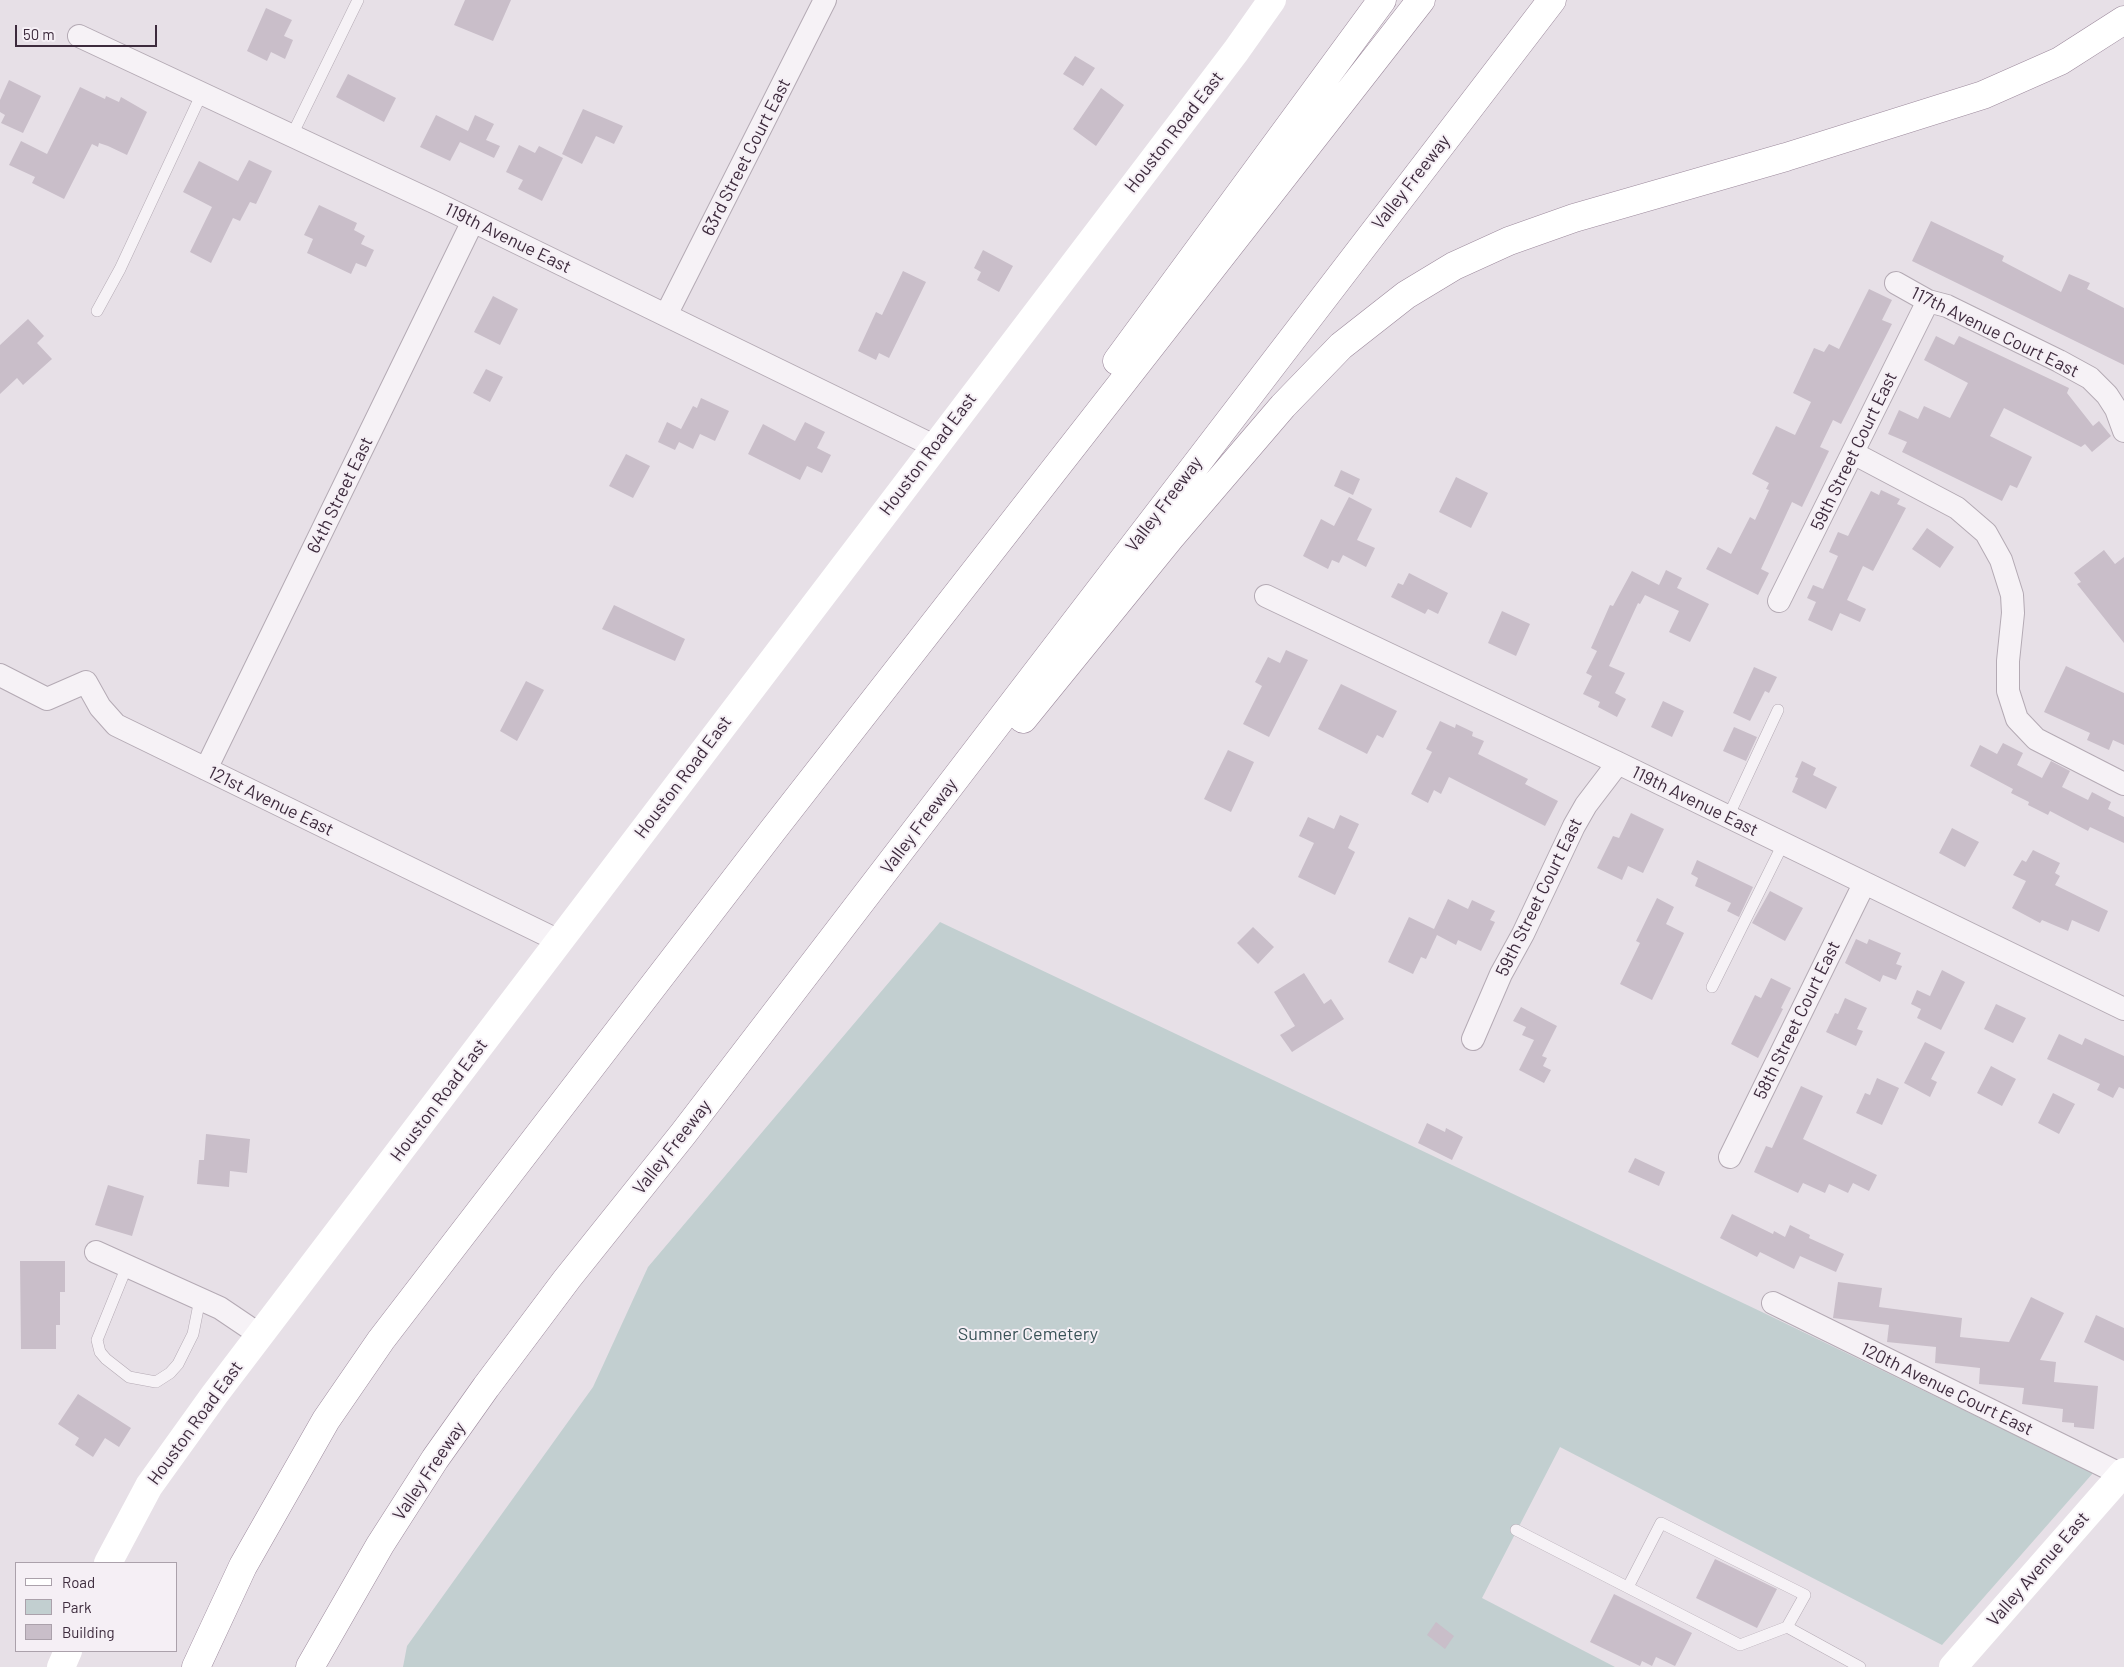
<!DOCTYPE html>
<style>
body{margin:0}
#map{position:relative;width:2124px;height:1667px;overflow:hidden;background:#e7e0e7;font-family:Barlow,sans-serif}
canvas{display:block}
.legend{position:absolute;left:15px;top:1562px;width:162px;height:90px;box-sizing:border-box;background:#f5eff5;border:1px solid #aba1ab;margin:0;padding:6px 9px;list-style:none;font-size:15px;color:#3d2b3d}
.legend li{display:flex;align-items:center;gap:10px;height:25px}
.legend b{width:25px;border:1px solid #aba1ab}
.scale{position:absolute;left:15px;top:25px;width:142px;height:22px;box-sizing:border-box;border:2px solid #3d2b3d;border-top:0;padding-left:6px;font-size:15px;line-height:18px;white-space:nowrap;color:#3d2b3d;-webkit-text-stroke:4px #f5eff5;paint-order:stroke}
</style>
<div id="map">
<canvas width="2124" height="1667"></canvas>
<ul class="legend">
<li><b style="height:6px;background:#fff"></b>Road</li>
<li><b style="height:14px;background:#c2cfd0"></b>Park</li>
<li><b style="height:14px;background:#c9bec9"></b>Building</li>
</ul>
<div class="scale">50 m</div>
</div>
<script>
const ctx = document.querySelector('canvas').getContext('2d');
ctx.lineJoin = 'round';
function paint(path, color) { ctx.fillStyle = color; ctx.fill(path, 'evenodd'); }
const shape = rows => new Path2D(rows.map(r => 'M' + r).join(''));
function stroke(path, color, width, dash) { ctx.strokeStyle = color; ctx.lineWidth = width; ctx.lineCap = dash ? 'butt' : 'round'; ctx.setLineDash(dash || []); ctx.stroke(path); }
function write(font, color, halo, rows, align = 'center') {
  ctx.font = font + ' Barlow,sans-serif'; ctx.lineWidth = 4; ctx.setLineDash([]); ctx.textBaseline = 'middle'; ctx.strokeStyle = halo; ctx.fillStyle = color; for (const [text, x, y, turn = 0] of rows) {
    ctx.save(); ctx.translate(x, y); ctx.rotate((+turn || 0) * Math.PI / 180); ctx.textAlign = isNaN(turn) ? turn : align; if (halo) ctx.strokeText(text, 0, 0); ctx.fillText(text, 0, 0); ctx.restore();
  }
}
paint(shape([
 [940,922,1764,1313,2093,1473,1942,1645,1560,1447,1482,1598,1615,1667,403,1667,407,1646,593,1387,648,1267]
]), '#c2cfd0');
paint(shape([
 [465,0,511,0,493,41,454,25],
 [266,8,292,20,284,36,293,40,285,59,271,52,267,61,247,51],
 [1075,56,1095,68,1083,86,1063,74],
 [348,74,396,98,384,122,336,97],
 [9,80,41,96,23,133,1,123,5,115,0,112,0,100],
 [80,87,105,99,106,96,119,102,121,97,147,112,127,155,108,146,99,143,98,147,92,144,64,199,32,183,35,177,9,165,21,141,47,154],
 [1101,88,1124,105,1096,146,1073,129],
 [583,109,623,126,614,144,596,136,582,164,562,154],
 [436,115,468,131,475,115,494,124,486,140,500,146,494,158,460,142,450,161,420,147],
 [519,145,535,153,539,146,563,158,542,201,518,189,523,180,506,172],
 [249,160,272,171,256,204,250,202,240,221,233,218,211,263,190,252,212,207,183,192,199,161,238,181],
 [319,205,357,223,354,230,365,236,361,244,374,250,366,267,356,263,351,274,307,253,313,239,304,235],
 [1931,221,2004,256,2002,261,2061,292,2069,274,2090,283,2087,289,2124,308,2124,365,1912,261],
 [983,250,1013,266,999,292,977,280,981,272,974,268],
 [903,271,926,282,889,358,879,353,876,360,858,351,876,312,882,315],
 [1869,289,1892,300,1882,320,1892,324,1841,424,1833,420,1820,447,1829,451,1802,507,1792,502,1761,569,1769,573,1758,595,1706,569,1718,547,1731,554,1750,517,1755,520,1769,490,1766,489,1769,483,1752,474,1776,426,1795,435,1811,402,1793,393,1814,348,1824,352,1829,344,1839,349],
 [493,296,518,309,500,345,474,332],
 [28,319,44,336,37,343,52,359,23,385,17,378,0,394,0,345],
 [1936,336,1954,345,1959,336,2069,388,2067,393,2093,426,2099,421,2111,436,2092,452,2085,444,2081,447,2004,408,1990,436,2032,457,2017,488,2010,485,2002,501,1902,452,1907,442,1888,434,1899,410,1918,419,1924,406,1950,418,1968,383,1924,360],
 [486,369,503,377,490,402,473,393],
 [701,398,729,411,715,441,700,434,693,449,679,442,675,450,658,442,667,422,681,429,693,406,697,408],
 [805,422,825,432,817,448,831,455,822,473,807,466,800,480,748,454,763,424,795,441],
 [626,454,650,466,633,498,609,486],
 [1341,470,1360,479,1353,495,1334,486],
 [1456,477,1488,493,1471,528,1439,512],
 [1881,490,1900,499,1897,504,1906,508,1873,571,1863,566,1847,600,1866,609,1860,622,1840,613,1832,631,1808,620,1816,602,1807,598,1813,585,1823,589,1838,556,1829,552,1838,532,1848,536,1871,491,1879,495],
 [1349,497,1372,509,1357,540,1375,548,1366,567,1343,555,1339,563,1332,560,1328,569,1303,556,1321,519,1334,526],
 [1927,528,1954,547,1940,568,1912,549],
 [2104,550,2115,564,2124,557,2124,643,2077,584,2081,582,2074,573],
 [1666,570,1682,578,1677,588,1709,604,1690,642,1669,632,1679,611,1645,595,1640,604,1638,603,1609,666,1625,673,1615,693,1626,699,1617,717,1598,707,1600,702,1583,694,1592,676,1586,673,1597,651,1591,648,1610,605,1613,606,1632,571,1659,585],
 [1409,573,1448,593,1438,614,1428,609,1425,614,1391,597,1398,583,1403,585],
 [614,605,685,639,675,661,602,629],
 [1502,611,1530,624,1516,656,1488,643],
 [1286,650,1308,660,1269,737,1243,724,1262,686,1255,682,1268,657,1280,663],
 [2066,666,2124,693,2124,745,2113,740,2109,750,2087,740,2090,733,2044,712],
 [1754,667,1777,677,1769,693,1765,691,1750,721,1733,713],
 [526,681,544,690,517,741,500,731],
 [1341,684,1397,711,1383,738,1377,735,1367,754,1318,729],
 [1663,701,1684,711,1672,737,1651,727],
 [1440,721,1455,728,1456,724,1473,732,1472,736,1484,741,1478,754,1528,779,1525,784,1558,801,1545,826,1449,777,1441,794,1434,790,1428,803,1411,794,1432,752,1426,749],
 [1734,727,1757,737,1746,761,1723,751],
 [2003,743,2023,753,2017,765,2042,778,2051,761,2070,771,2062,787,2088,800,2092,792,2111,802,2108,809,2124,817,2124,843,2090,827,2088,831,2050,811,2048,815,2028,805,2029,802,2011,793,2013,789,1970,766,1980,745,1997,754],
 [1228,750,1254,762,1231,812,1204,799],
 [1802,761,1816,768,1813,775,1837,787,1826,809,1792,792,1798,778,1795,777],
 [1631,813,1664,829,1643,873,1628,866,1622,880,1597,868,1613,836,1619,838],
 [1340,815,1359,824,1348,848,1355,852,1335,895,1298,877,1314,843,1299,836,1308,817,1334,829],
 [1952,828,1979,842,1965,867,1939,853],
 [2033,850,2060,863,2055,873,2060,876,2055,885,2108,911,2099,932,2072,920,2068,931,2042,920,2040,923,2012,908,2026,881,2013,875,2022,860,2026,862],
 [1697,860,1753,887,1739,917,1727,911,1731,903,1695,886,1698,878,1691,874],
 [1770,891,1803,908,1785,941,1752,923],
 [1657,898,1674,907,1666,924,1684,933,1652,1000,1620,984,1640,943,1636,941],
 [1448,899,1468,909,1472,900,1495,911,1490,920,1495,922,1481,951,1458,940,1456,945,1437,935,1426,959,1421,957,1413,974,1388,962,1409,917,1434,929],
 [1253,927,1274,947,1258,964,1237,943],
 [1856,939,1867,944,1869,939,1901,953,1896,964,1902,966,1896,980,1883,975,1880,982,1845,963],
 [1942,970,1965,982,1941,1030,1917,1018,1921,1009,1911,1004,1917,990,1930,996],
 [1304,973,1324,1004,1331,999,1344,1019,1292,1052,1280,1035,1295,1026,1274,992],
 [1771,978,1791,988,1781,1008,1783,1009,1758,1058,1731,1044,1755,995,1761,998],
 [1845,998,1867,1008,1857,1029,1863,1031,1856,1046,1826,1032,1835,1013,1838,1014],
 [1996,1004,2026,1018,2013,1043,1984,1029],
 [1521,1007,1557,1026,1542,1056,1547,1058,1543,1066,1551,1070,1544,1083,1519,1070,1534,1040,1522,1035,1526,1027,1513,1021],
 [2059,1034,2082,1045,2085,1038,2124,1056,2124,1089,2119,1087,2113,1098,2097,1090,2100,1084,2047,1059],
 [1925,1042,1945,1052,1931,1079,1937,1082,1930,1097,1904,1083],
 [1991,1066,2016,1079,2002,1106,1977,1093],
 [1877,1078,1899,1088,1882,1125,1856,1113,1865,1093,1870,1095],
 [1801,1086,1823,1096,1803,1139,1877,1175,1869,1191,1853,1183,1848,1193,1829,1184,1825,1193,1803,1183,1798,1193,1754,1172,1766,1146,1772,1148],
 [2053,1093,2075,1104,2059,1134,2038,1123],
 [1427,1123,1445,1132,1446,1128,1463,1137,1452,1160,1418,1143],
 [206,1134,250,1139,247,1173,230,1171,229,1187,197,1184,199,1160,204,1160],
 [1635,1158,1665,1172,1659,1186,1628,1172],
 [108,1185,144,1196,132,1236,95,1225],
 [1732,1214,1773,1234,1774,1231,1785,1237,1790,1225,1810,1235,1809,1238,1844,1254,1836,1272,1800,1256,1794,1269,1760,1252,1757,1257,1720,1238],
 [20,1261,65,1261,65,1292,60,1292,60,1325,56,1325,56,1349,21,1349],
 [1838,1282,1882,1288,1879,1307,1962,1318,1960,1337,2009,1342,2031,1297,2064,1313,2040,1360,2056,1362,2054,1382,2098,1386,2094,1429,2074,1427,2074,1423,2062,1422,2063,1409,2022,1404,2024,1388,1979,1384,1980,1368,1935,1363,1936,1347,1887,1342,1889,1325,1833,1318],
 [2096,1315,2124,1328,2124,1361,2084,1342],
 [78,1394,131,1428,119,1447,105,1438,93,1457,75,1445,79,1438,58,1424],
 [1715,1559,1777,1589,1757,1628,1696,1598],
 [1614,1594,1692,1633,1675,1666,1656,1657,1652,1666,1642,1661,1640,1666,1590,1642],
 [1436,1622,1454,1636,1445,1649,1427,1635]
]), '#c9bec9');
const lane = shape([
 [292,135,358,0],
 [97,311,120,269,202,93],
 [1728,817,1778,710],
 [1712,987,1783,844],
 [127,1266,97,1340,100,1352,106,1359,129,1377,156,1382,170,1373,178,1364,193,1334,200,1299],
 [1516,1530,1740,1645,1787,1627,1860,1667],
 [1628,1587,1661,1523,1805,1595,1787,1627]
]);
const street = shape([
 [79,36,438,204,934,446],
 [1896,283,1928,301,1947,306,2059,361,2090,378,2107,395,2116,409,2124,431],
 [666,315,825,0],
 [1853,453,1957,508,1986,533,2001,560,2012,595,2013,613,2008,661,2008,691,2017,719,2036,739,2124,784],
 [1266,596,1618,763,2124,1009],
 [1779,601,1928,301],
 [0,675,47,699,86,682,100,707,116,725,559,941],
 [206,769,473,221],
 [1473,1039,1501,974,1523,934,1574,826,1586,805,1618,763],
 [1730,1157,1864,884],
 [96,1252,220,1308,260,1335],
 [1773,1303,2122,1475]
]);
const highway = shape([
 [1117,361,1382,0],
 [1023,719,1170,538,1283,406,1341,346,1406,295,1454,266,1509,241,1574,218,1786,157,1983,95,2060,61,2124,20],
 [196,1667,243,1566,326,1420,381,1340,773,830,1421,0],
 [310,1667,380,1545,435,1459,486,1387,567,1279,683,1134,1552,0]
]);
stroke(lane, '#b4aab4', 12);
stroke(street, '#b4aab4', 24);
stroke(highway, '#9c899c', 29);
stroke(lane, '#f6f2f6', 11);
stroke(street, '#f6f2f6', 22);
stroke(shape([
 [108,1563,149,1486,215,1394,1236,51,1272,0],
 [61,1667,68,1651],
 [1953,1667,2124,1472]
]), '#fff', 28);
stroke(highway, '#fff', 28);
write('18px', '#3d2b3d', '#f5eff5', [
 ["Houston Road East",1174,132,-52],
 ["63rd Street Court East",746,157,-63],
 ["Valley Freeway",1411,182,-52],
 ["119th Avenue East",508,238,26],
 ["117th Avenue Court East",1995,332,26],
 ["59th Street Court East",1854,451,-64],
 ["Houston Road East",928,454,-53],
 ["64th Street East",340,495,-64],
 ["Valley Freeway",1164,504,-53],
 ["Houston Road East",683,777,-53],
 ["121st Avenue East",271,801,26],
 ["119th Avenue East",1695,801,26],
 ["Valley Freeway",919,826,-53],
 ["59th Street Court East",1539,897,-64],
 ["58th Street Court East",1797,1020,-64],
 ["Houston Road East",439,1100,-53],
 ["Valley Freeway",672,1147,-52],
 ["120th Avenue Court East",1947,1389,26],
 ["Houston Road East",195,1423,-54],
 ["Valley Freeway",429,1471,-56],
 ["Valley Avenue East",2038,1569,-49]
]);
write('18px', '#395257', '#f5eff5', [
 ["Sumner Cemetery",1028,1334]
]);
</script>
